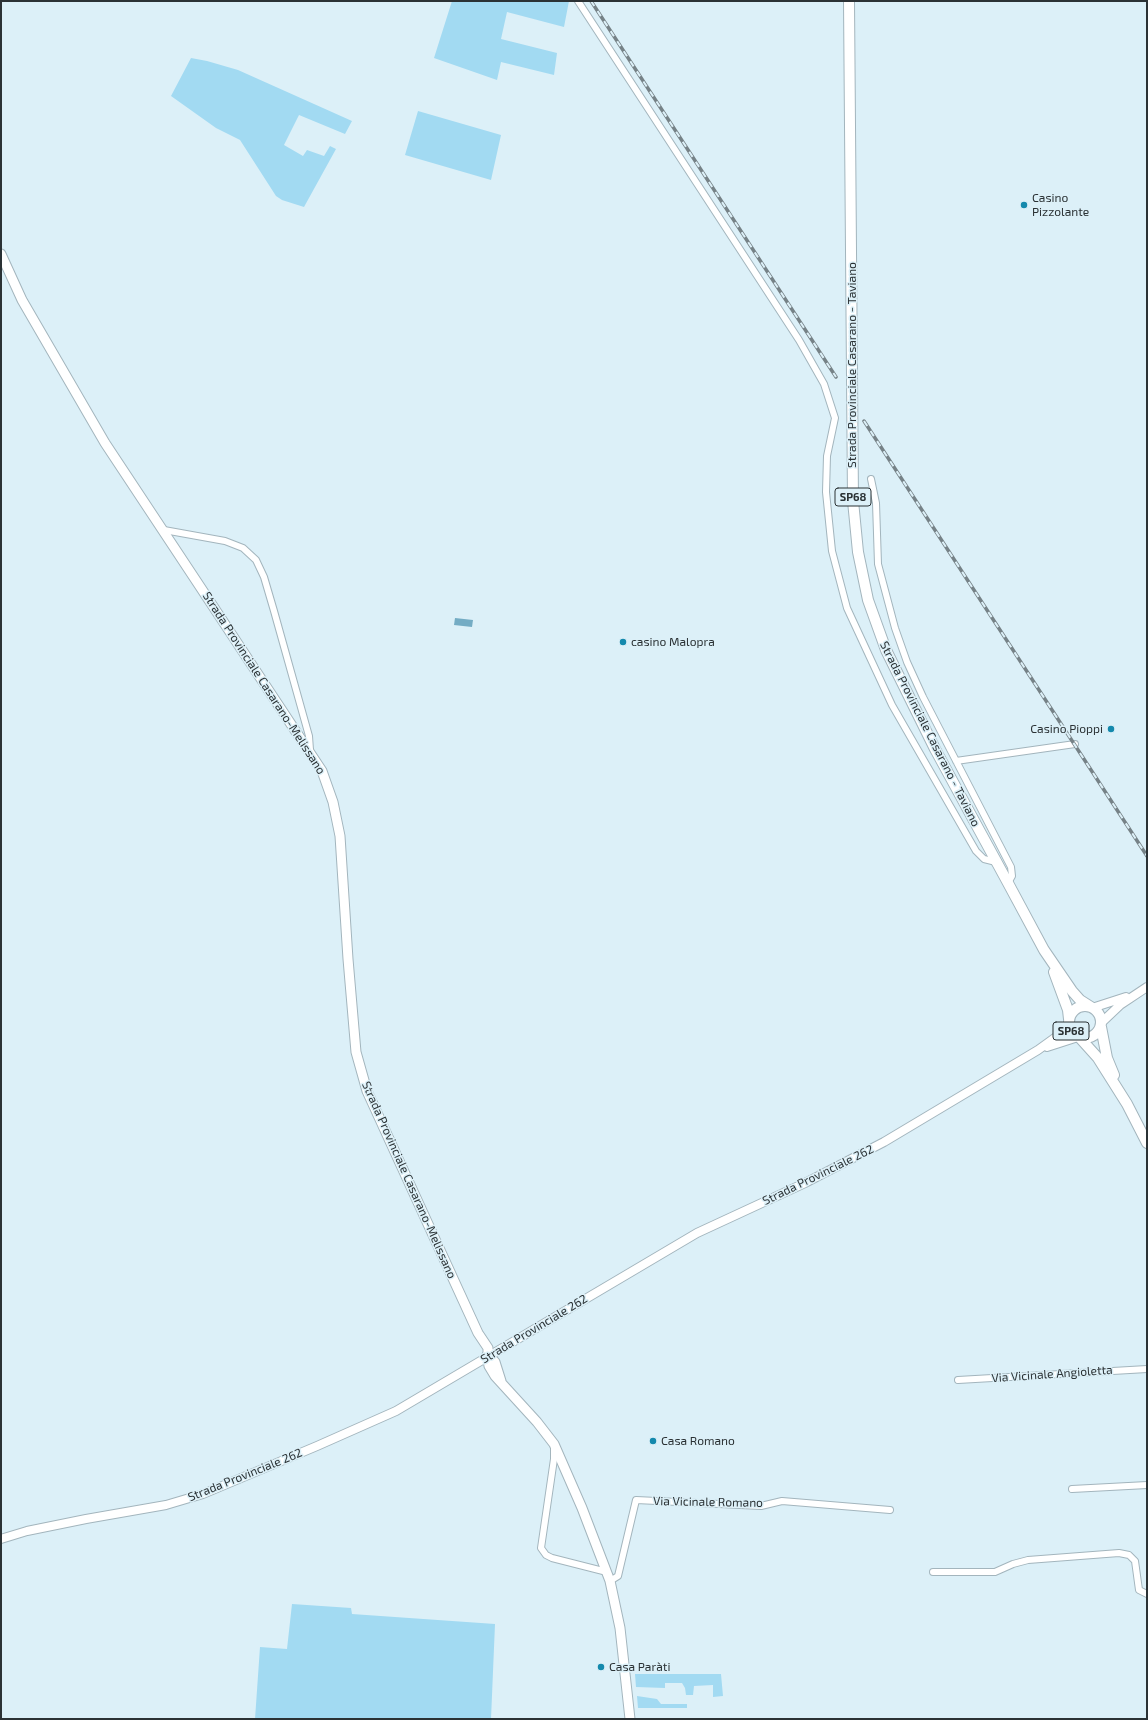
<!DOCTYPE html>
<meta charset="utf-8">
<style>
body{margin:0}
#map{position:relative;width:1148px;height:1720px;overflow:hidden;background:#dcf0f8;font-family:"Exo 2",sans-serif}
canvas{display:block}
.frame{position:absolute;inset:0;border:2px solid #2b3235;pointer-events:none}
</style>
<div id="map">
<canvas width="1148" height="1720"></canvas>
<div class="frame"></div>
</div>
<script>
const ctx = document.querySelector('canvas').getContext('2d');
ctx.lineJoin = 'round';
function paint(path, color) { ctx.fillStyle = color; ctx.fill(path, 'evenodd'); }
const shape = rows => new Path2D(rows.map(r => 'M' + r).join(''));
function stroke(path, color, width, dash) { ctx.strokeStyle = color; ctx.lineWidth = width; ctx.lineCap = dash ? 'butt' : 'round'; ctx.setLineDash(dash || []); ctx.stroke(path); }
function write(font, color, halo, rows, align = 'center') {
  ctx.font = font + ' "Exo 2",sans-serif'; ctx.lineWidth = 3; ctx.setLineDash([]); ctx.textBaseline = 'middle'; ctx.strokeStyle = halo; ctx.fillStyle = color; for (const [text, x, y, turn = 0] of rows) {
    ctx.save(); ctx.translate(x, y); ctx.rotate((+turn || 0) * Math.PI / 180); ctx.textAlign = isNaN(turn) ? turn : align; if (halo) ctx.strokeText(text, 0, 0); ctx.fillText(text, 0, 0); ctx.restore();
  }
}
paint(shape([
 [452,1,569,1,564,27,507,12,501,39,557,53,554,75,501,62,497,80,434,58],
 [191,58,207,61,238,70,352,121,345,134,299,115,284,145,303,156,307,150,324,156,330,146,336,149,304,207,282,200,276,196,240,140,216,128,171,96],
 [418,111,501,135,491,180,405,155],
 [292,1604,351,1608,352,1614,495,1624,491,1719,255,1719,260,1647,287,1649],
 [635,1674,721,1674,723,1696,713,1697,713,1685,694,1686,693,1695,686,1695,685,1688,682,1683,665,1683,665,1688,636,1687],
 [637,1696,657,1699,661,1704,687,1704,687,1708,638,1708]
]), '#a2daf2');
paint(shape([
 [455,618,473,620,472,627,454,625]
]), '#74acc4');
const minor = shape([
 [578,1,799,340,824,384,835,418,827,456,826,492,832,551,847,608,892,705,976,851,984,859,996,862],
 [871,479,876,503,878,564,895,628,907,662,923,697,1011,867,1012,876,1008,883],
 [164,530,225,541,243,548,256,560,264,577,274,611,309,736,310,750],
 [956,761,1075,744],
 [958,1380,1147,1369],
 [554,1447,554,1459,541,1548,546,1555,552,1558,607,1572],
 [1072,1489,1147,1485],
 [933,1572,995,1572,1013,1564,1028,1560,1119,1553,1129,1555,1135,1561,1139,1590,1147,1594],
 [610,1581,618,1576,636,1500,761,1506,782,1501,890,1510]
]);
const tertiary = shape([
 [1092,1008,1126,997],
 [1101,1023,1120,1005,1147,987],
 [1047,1047,1078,1037],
 [1,1539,27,1531,86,1519,166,1505,203,1494,317,1446,396,1411,697,1233,805,1183,884,1142,1038,1050,1063,1032,1069,1023]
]);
const secondary = shape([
 [1,254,22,300,105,443,322,771,333,802,340,836,348,959,356,1052,367,1091,478,1333,488,1348,488,1356,495,1362,501,1381],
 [487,1355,489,1366,495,1376,537,1422,554,1444,582,1508,610,1581,620,1628,630,1719]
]);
const primary = shape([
 [849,1,853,501,858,552,868,600,886,650,935,749,1008,883,1044,950,1072,991,1080,1000,1091,1007],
 [1054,972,1068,1010,1069,1019],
 '1069 1022a16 16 0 1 1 32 0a16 16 0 1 1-32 0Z',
 [1101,1027,1107,1058,1114,1075],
 [1080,1038,1098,1058,1127,1104,1147,1143]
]);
stroke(minor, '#a3b5bd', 8);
stroke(tertiary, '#a3b5bd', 10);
stroke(secondary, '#a3b5bd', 11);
stroke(primary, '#a3b5bd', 12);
stroke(minor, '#fff', 6);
stroke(tertiary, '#fff', 8);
stroke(secondary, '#fff', 9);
stroke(primary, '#fff', 10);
const rail = shape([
 [591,1,836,377],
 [864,421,1147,856]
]);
stroke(rail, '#768287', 3.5);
stroke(rail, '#dcf0f8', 2, [6]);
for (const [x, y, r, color] of [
 [1024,205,4,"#1489ad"],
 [623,642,4,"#1489ad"],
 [1111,729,4,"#1489ad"],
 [653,1441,4,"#1489ad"],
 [601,1667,4,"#1489ad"]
]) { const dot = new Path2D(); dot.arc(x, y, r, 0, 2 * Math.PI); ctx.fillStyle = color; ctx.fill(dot); stroke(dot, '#dcf0f8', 1.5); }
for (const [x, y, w] of [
 [853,497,36],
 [1071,1031,36]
]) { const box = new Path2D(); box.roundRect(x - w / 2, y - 9, w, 18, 3); ctx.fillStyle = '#dcf0f8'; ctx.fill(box); stroke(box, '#2b3235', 1); }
write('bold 11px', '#2b3235', null, [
 ["SP68",853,497],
 ["SP68",1071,1031]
]);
write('12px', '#2b3235', '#dcf0f8', [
 ["Casino",1032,198],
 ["Pizzolante",1032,212],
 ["casino Malopra",631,642],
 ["Casino Pioppi",1103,729,"right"],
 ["Casa Romano",661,1441],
 ["Casa Paràti",609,1667]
], 'left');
write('12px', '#2b3235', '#dcf0f8', [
 ["Strada Provinciale Casarano - Taviano",852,365,-90],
 ["Strada Provinciale Casarano-Melissano",264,683,57],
 ["Strada Provinciale Casarano - Taviano",930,734,63],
 ["Strada Provinciale 262",818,1175,-26],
 ["Strada Provinciale Casarano-Melissano",409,1180,66],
 ["Strada Provinciale 262",534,1329,-31],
 ["Via Vicinale Angioletta",1052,1374,-4],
 ["Strada Provinciale 262",245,1475,-22],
 ["Via Vicinale Romano",708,1502,1]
]);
</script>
